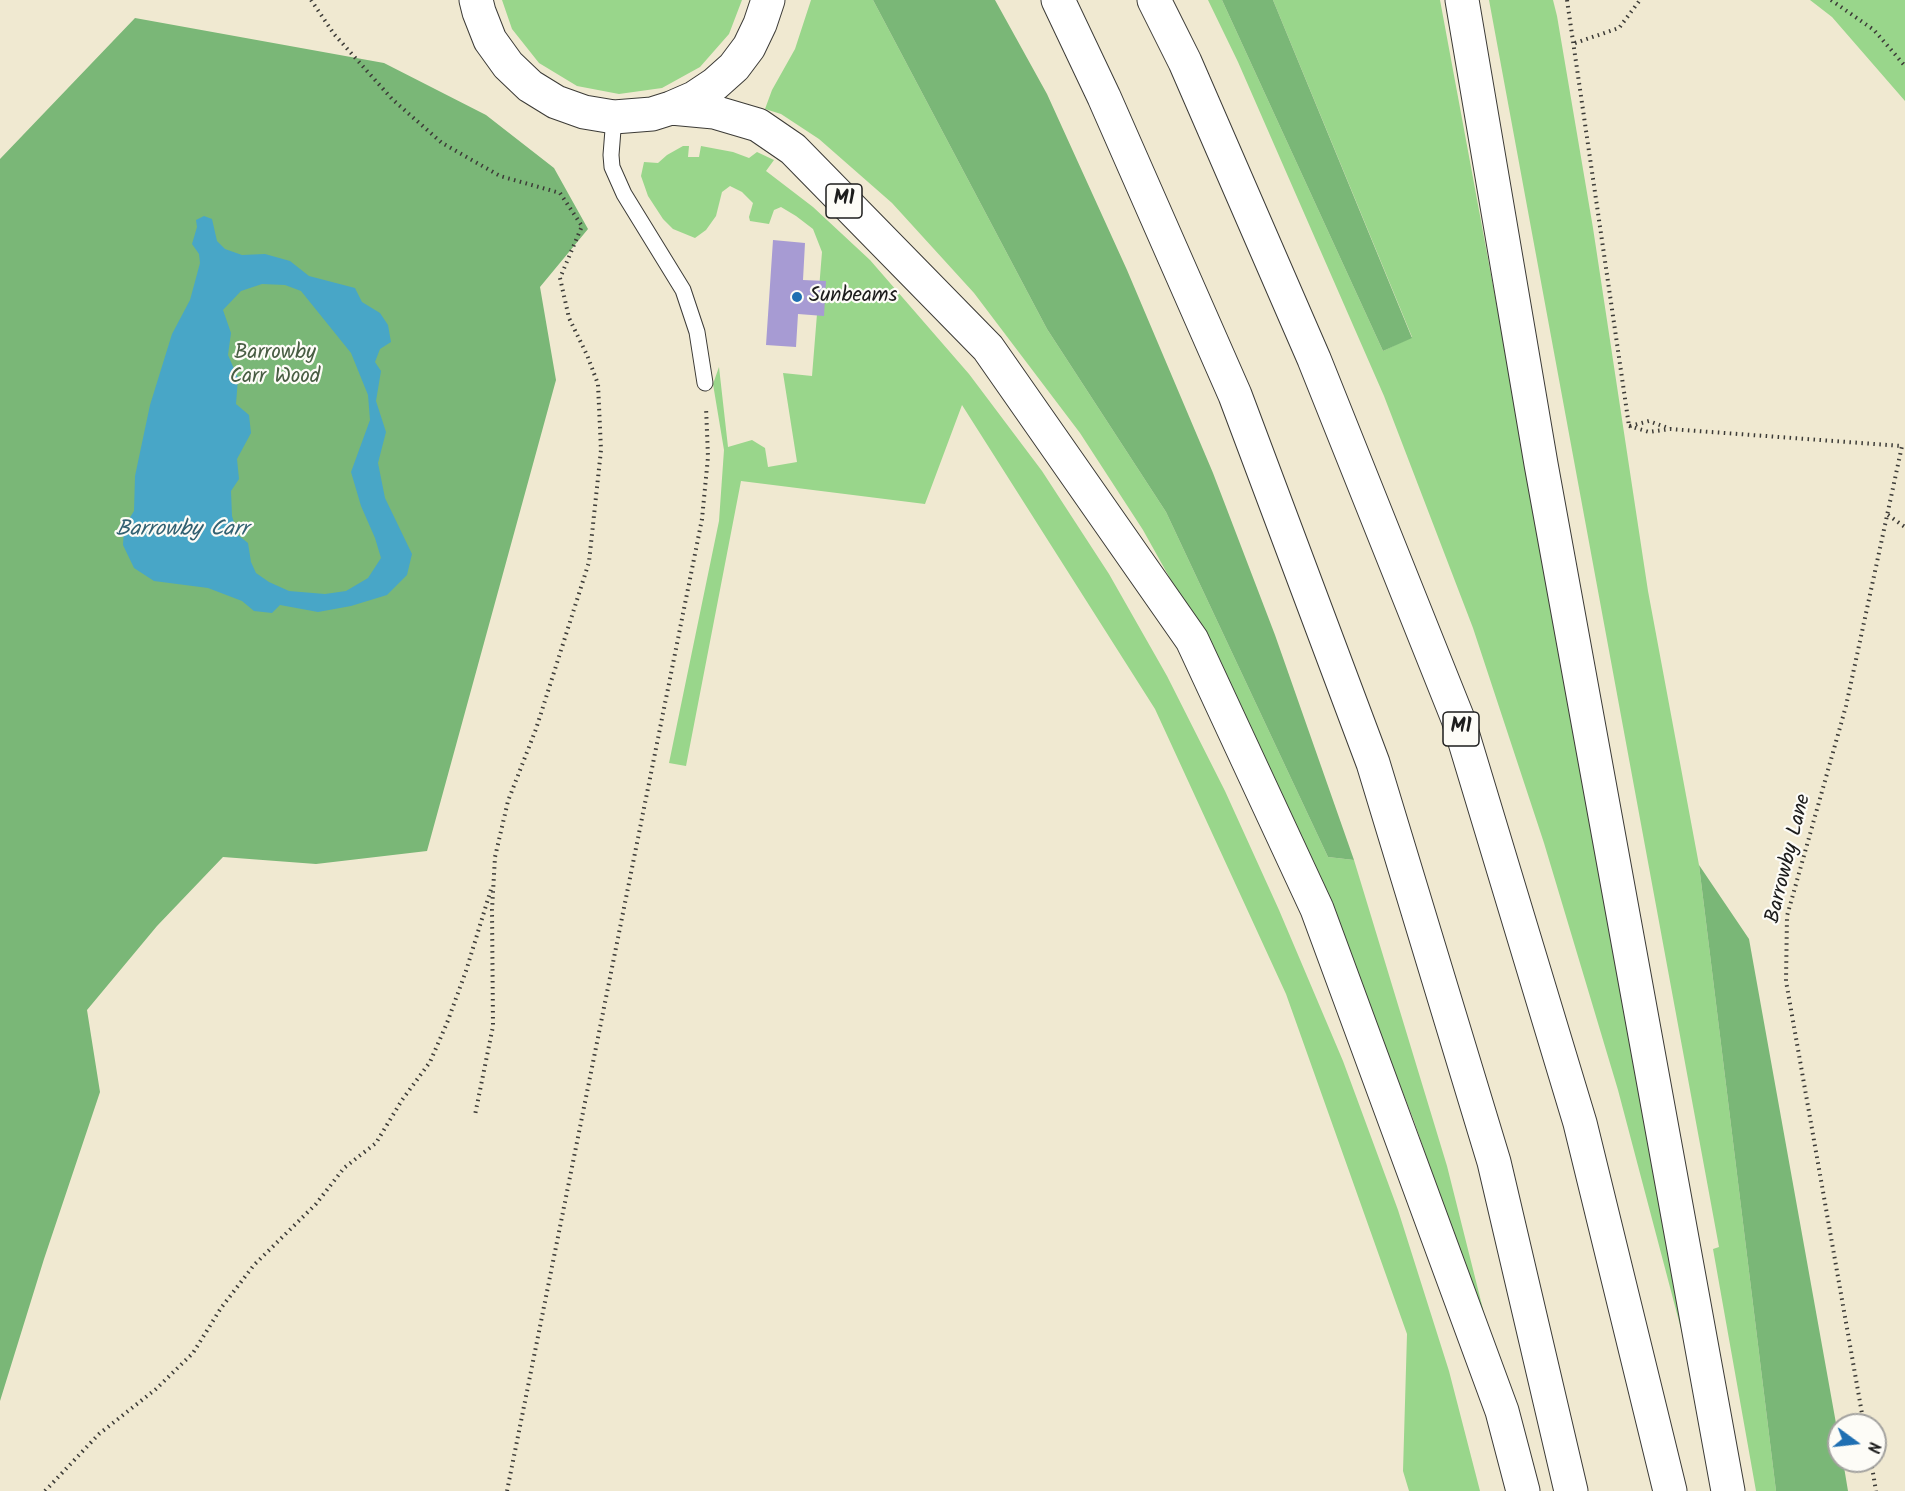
<!DOCTYPE html>
<style>
body{margin:0}
#map{position:relative;width:1905px;height:1491px;overflow:hidden;background:#f0e9d1;font-family:Kalam,sans-serif}
canvas{display:block}
.north{position:absolute;left:1827px;top:1413px;width:60px;height:60px;box-sizing:border-box;background:#fdfcf7;border:2px solid #a3a29f;border-radius:50%;rotate:105deg;font-size:16px;font-weight:700;line-height:24px;text-align:center;color:#1c1c1c}
.north::after{content:'';display:block;margin:auto;width:21px;height:27px;background:#1f6fb2;clip-path:polygon(50% 0,100% 100%,50% 72%,0 100%)}
</style>
<div id="map">
<canvas width="1905" height="1491"></canvas>
<div class="north">N</div>
</div>
<script>
const ctx = document.querySelector('canvas').getContext('2d');
ctx.lineJoin = 'round';
function paint(path, color) { ctx.fillStyle = color; ctx.fill(path, 'evenodd'); }
const shape = rows => new Path2D(rows.map(r => 'M' + r).join(''));
function stroke(path, color, width, dash) { ctx.strokeStyle = color; ctx.lineWidth = width; ctx.lineCap = dash ? 'butt' : 'round'; ctx.setLineDash(dash || []); ctx.stroke(path); }
function write(font, color, halo, rows, align = 'center') {
  ctx.font = font + ' Kalam,sans-serif'; ctx.lineWidth = 4.5; ctx.setLineDash([]); ctx.textBaseline = 'middle'; ctx.strokeStyle = halo; ctx.fillStyle = color; for (const [text, x, y, turn = 0] of rows) {
    ctx.save(); ctx.translate(x, y); ctx.rotate((+turn || 0) * Math.PI / 180); ctx.textAlign = isNaN(turn) ? turn : align; if (halo) ctx.strokeText(text, 0, 0); ctx.fillText(text, 0, 0); ctx.restore();
  }
}
paint(shape([
 [502,0,742,0,729,34,700,67,662,88,619,94,577,86,539,63,512,29],
 [811,0,873,0,1047,329,1166,512,1328,857,1354,860,1447,1166,1493,1349,1414,1121,1359,980,1201,634,1143,530,1080,433,974,293,892,203,819,139,781,114,765,109,772,90,795,49],
 [1208,0,1222,0,1383,351,1412,337,1273,0,1440,0,1700,1401,1618,1090,1544,843,1473,628,1384,396,1238,62],
 [1489,0,1553,0,1557,16,1593,228,1648,591,1699,865,1776,1491,1756,1491,1713,1249,1719,1247],
 [1810,0,1905,0,1905,101,1832,17],
 [683,146,689,146,688,157,699,157,701,146,733,152,749,158,757,152,774,160,766,171,813,207,870,260,969,374,1042,471,1109,574,1167,676,1225,791,1279,910,1343,1061,1398,1210,1449,1371,1480,1491,1409,1491,1403,1471,1407,1334,1286,994,1155,709,962,405,925,504,741,481,686,766,669,763,719,521,724,450,713,384,719,367,728,447,752,440,765,448,768,467,797,462,783,373,812,376,822,252,813,229,796,216,781,207,774,210,769,224,750,221,749,217,753,203,742,192,730,186,722,192,716,216,706,230,695,238,673,229,663,219,648,196,641,176,644,162,658,163,667,155]
]), '#99d68b');
paint(shape([
 [873,0,995,0,1047,94,1127,270,1213,473,1275,635,1354,860,1328,857,1166,512,1047,329],
 [1222,0,1273,0,1412,338,1383,351],
 [135,18,384,63,486,115,554,168,588,229,540,287,556,380,427,851,316,864,223,857,157,926,87,1010,100,1092,44,1259,0,1401,0,159],
 [1699,865,1749,939,1839,1440,1839,1461,1843,1461,1848,1491,1776,1491]
]), '#7ab777');
paint(shape([
 [204,216,212,219,217,241,225,249,242,255,265,254,290,261,309,276,355,288,362,302,380,313,388,325,391,342,380,349,375,362,381,371,376,401,386,432,378,463,385,498,412,554,407,575,387,595,351,606,318,612,280,605,272,613,254,611,242,601,208,588,154,581,134,568,123,545,124,527,134,511,135,476,150,405,172,334,190,300,200,263,199,254,192,244,197,227,196,220],
 [262,284,285,285,301,291,351,353,368,395,370,420,351,472,361,506,375,538,381,558,368,578,346,591,325,594,289,591,269,582,256,573,251,562,248,543,238,535,232,516,231,491,239,479,237,459,251,433,249,415,236,404,238,378,228,355,231,333,223,310,241,291]
]), '#48a6c7');
paint(shape([
 [773,240,805,243,803,280,826,281,824,316,798,314,796,347,766,345]
]), '#a79bd3');
const lane = shape([
 [614,117,611,155,612,167,624,194,683,290,697,332,705,383]
]);
const highway = shape([
 [476,0,479,12,490,40,508,65,530,86,556,102,584,112,614,117,652,114,671,108,694,98,715,84,734,67,749,47,760,24,768,0],
 [1058,0,1104,97,1235,395,1373,763,1494,1162,1571,1491],
 [1154,0,1185,62,1314,359,1458,719,1580,1123,1670,1491],
 [1462,0,1541,464,1728,1491],
 [671,108,714,112,758,125,793,149,988,348,1192,640,1317,909,1502,1411,1523,1491]
]);
stroke(lane, '#3c3b37', 17);
stroke(highway, '#3c3b37', 35);
stroke(shape([
 [311,0,334,34,392,99,442,143,500,176,560,193,582,226,560,278,569,318,587,355,598,384,601,450,589,562,536,729,508,801,495,857,492,910,493,1026,475,1115],
 [1567,0,1629,426],
 [1831,0,1874,30,1905,66],
 [1575,43,1619,28,1640,0],
 [1629,426,1649,432,1670,429,1902,446,1846,706,1787,916,1786,981,1864,1425],
 [1630,426,1649,421,1668,428],
 [1888,515,1905,527],
 [1871,1461,1876,1491],
 [45,1491,99,1434,156,1389,193,1353,221,1308,254,1265,316,1204,344,1168,376,1143,402,1100,430,1062,447,1023,466,971,492,886],
 [507,1491,702,519,708,457,706,407]
]), '#3c3b37', 4, [1.5, 4.5]);
stroke(lane, '#fff', 15);
stroke(highway, '#fff', 33);
for (const [x, y, r, color] of [
 [797,297,6,"#1f6fb2"]
]) { const dot = new Path2D(); dot.arc(x, y, r, 0, 2 * Math.PI); ctx.fillStyle = color; ctx.fill(dot); stroke(dot, '#fdfcf7', 2); }
for (const [x, y, w] of [
 [844,201,36],
 [1461,729,36]
]) { const box = new Path2D(); box.roundRect(x - w / 2, y - 17, w, 34, 4.5); ctx.fillStyle = '#fdfcf7'; ctx.fill(box); stroke(box, '#1c1c1c', 1.5); }
write('bold 20px', '#1c1c1c', null, [
 ["M1",844,201],
 ["M1",1461,729]
]);
write('21px', '#1c1c1c', '#fdfcf7', [
 ["Sunbeams",809,297]
], 'left');
write('21px', '#485d43', '#fdfcf7', [
 ["Barrowby",275,354],
 ["Carr Wood",275,378]
]);
write('21px', '#1c1c1c', '#fdfcf7', [
 ["Barrowby Lane",1790,859,-76]
]);
write('italic 22px', '#326172', '#fdfcf7', [
 ["Barrowby Carr",182,531]
]);
</script>
